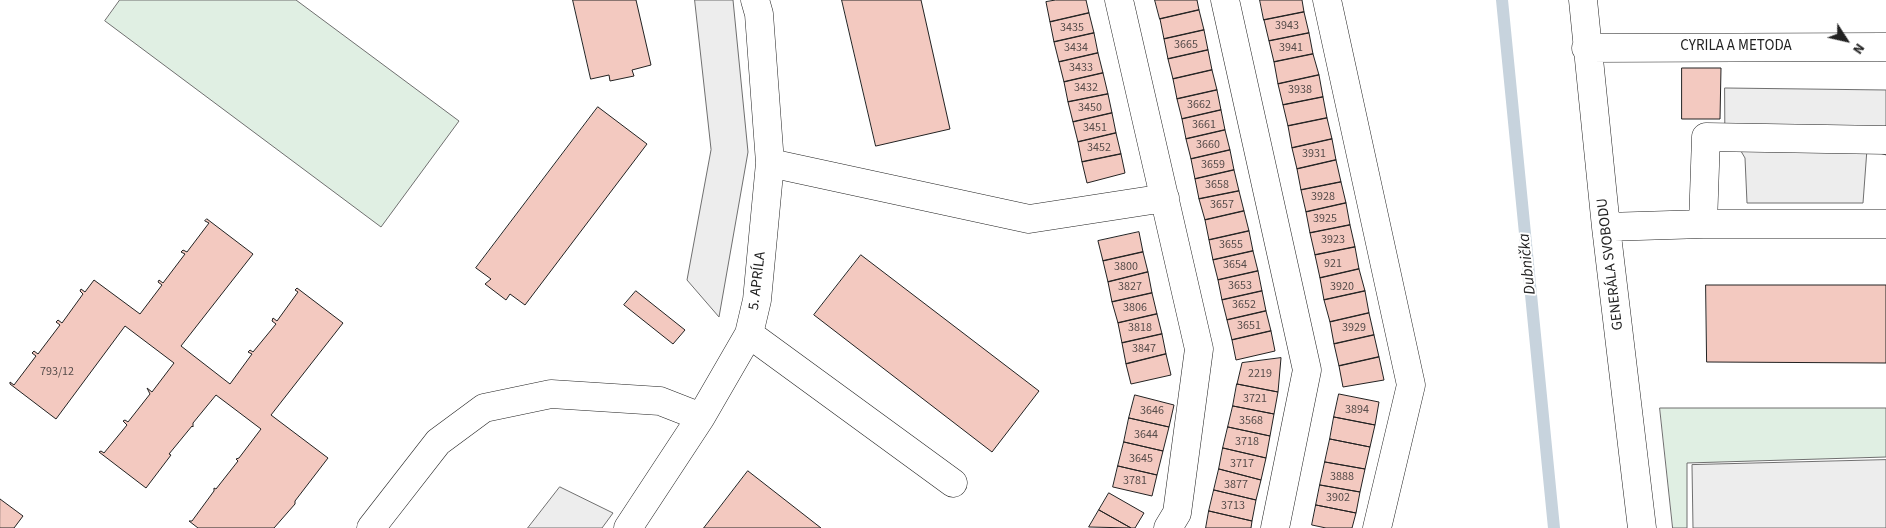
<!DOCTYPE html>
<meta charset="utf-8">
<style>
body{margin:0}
#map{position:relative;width:1886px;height:528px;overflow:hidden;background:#fff;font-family:"Source Sans 3",sans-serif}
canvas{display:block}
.north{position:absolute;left:1821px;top:15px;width:50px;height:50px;-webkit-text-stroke:4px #fff;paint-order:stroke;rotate:125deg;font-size:14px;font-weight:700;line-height:20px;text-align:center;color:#222}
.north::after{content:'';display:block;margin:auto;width:18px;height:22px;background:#222;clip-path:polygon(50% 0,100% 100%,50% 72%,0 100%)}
</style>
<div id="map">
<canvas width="1886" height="528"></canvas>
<div class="north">N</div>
</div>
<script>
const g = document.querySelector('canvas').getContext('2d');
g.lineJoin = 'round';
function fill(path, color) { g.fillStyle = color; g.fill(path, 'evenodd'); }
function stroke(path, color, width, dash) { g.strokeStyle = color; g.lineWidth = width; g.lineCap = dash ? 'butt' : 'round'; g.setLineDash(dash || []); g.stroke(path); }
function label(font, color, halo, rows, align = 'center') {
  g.font = font + ' "Source Sans 3",sans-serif'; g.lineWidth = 4; g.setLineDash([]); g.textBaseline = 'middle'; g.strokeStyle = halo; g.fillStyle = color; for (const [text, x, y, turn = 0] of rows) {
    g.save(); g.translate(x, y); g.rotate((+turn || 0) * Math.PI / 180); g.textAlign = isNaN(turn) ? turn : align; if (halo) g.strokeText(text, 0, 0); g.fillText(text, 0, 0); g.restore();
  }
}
const green = new Path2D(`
 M120 0H296L459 121 381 227 105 21Z
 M1660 408H1886V457L1687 463V528H1673Z`);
const parking = new Path2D(`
 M695 0H733L748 152 719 317 687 280 711 150Z
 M1725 88 1886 90V155L1867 149 1863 203H1747L1745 158 1725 124Z
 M1886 460V528H1693L1692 465Z
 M560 487 613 513 602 528H528Z`);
const stream = new Path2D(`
 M1502 0 1554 528`);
const building = new Path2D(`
 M573 0H636L651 65 632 70 634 76 610 81 609 75 591 79Z
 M842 0H921L950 129 876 146Z
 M1056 0H1086L1089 13 1050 22 1046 2Z
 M1155 0H1197L1199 10 1160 19Z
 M1260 0H1302L1304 12 1264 20Z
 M1199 10 1204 30 1164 39 1160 19Z
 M1304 12 1309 33 1269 41 1264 20Z
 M1089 13 1094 33 1054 42 1050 22Z
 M1204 30 1208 50 1168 59 1164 39Z
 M1094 33 1098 53 1059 62 1054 42Z
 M1309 33 1313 54 1274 62 1269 41Z
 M1208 50 1212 70 1173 79 1168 59Z
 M1098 53 1103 73 1064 82 1059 62Z
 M1313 54 1319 75 1278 84 1274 62Z
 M1682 68H1721L1720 119H1682Z
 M1212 70 1217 90 1177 99 1173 79Z
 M1103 73 1108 94 1068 102 1064 82Z
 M1319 75 1323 97 1283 105 1278 84Z
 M1217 90 1221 110 1182 119 1177 99Z
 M1108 94 1112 113 1073 122 1068 102Z
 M1323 97 1327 118 1288 126 1283 105Z
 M598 107 647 144 525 305 510 294 506 300 485 284 491 279 476 268Z
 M1221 110 1225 130 1186 139 1182 119Z
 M1112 113 1116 133 1078 142 1073 122Z
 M1327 118 1332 139 1292 148 1288 126Z
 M1225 130 1230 150 1191 159 1186 139Z
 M1116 133 1121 154 1082 162 1078 142Z
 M1332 139 1336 160 1297 169 1292 148Z
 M1230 150 1234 170 1195 179 1191 159Z
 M1121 154 1125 173 1087 183 1082 162Z
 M1336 160 1341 182 1301 190 1297 169Z
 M1234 170 1239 191 1199 199 1195 179Z
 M1341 182 1346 203 1306 212 1301 190Z
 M1239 191 1244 211 1205 220 1199 199Z
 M1346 203 1350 225 1310 233 1306 212Z
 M1244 211 1249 231 1209 240 1205 220Z
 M207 219 253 254 181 346 230 384 252 354 248 352 250 350 253 352 276 324 272 321 273 318 277 321 298 292 295 290 297 288 343 323 271 415 328 458 295 501V504L274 528H198L189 521H192L214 491V488L216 489 238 461 236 459 239 458 261 429 216 395 193 423V427L192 426 169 454 171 455 146 488 99 452 101 451 104 453 127 425 123 421 125 420 128 422 150 394 147 388 152 392 174 363 125 326 56 419 10 384V382L14 385 36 356 32 353 34 351 38 354 60 325 56 322 58 320 62 323 83 294 80 291 81 289 85 292 94 280 140 314 162 285 158 282 159 280 163 283 185 254 181 252 183 250 187 252 209 223 205 221Z
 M1350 225 1355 247 1315 255 1310 233Z
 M1249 231 1253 251 1213 260 1209 240Z
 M1139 232 1143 252 1103 261 1098 241Z
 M1355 247 1359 269 1320 278 1315 255Z
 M1253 251 1258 271 1218 280 1213 260Z
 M1143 252 1148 272 1108 282 1103 261Z
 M861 255 1039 391 992 452 814 315Z
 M1359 269 1365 291 1324 300 1320 278Z
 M1258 271 1262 291 1222 300 1218 280Z
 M1148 272 1152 293 1112 302 1108 282Z
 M1706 285H1886V363L1707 362Z
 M636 291 685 330 673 344 624 305Z
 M1262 291 1266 311 1227 320 1222 300Z
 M1365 291 1369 313 1330 322 1324 300Z
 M1152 293 1157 314 1118 323 1112 302Z
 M1266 311 1271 331 1232 340 1227 320Z
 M1369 313 1374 335 1334 344 1330 322Z
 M1157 314 1162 334 1122 343 1118 323Z
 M1271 331 1275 351 1236 360 1232 340Z
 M1162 334 1166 354 1126 364 1122 343Z
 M1374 335 1379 357 1339 366 1334 344Z
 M1166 354 1171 375 1131 384 1126 364Z
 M1379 357 1384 380 1343 387 1339 366Z
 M1281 358 1278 392 1237 384 1242 363Z
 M1237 384 1278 392 1274 414 1233 406Z
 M1339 394 1379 402 1375 425 1334 417Z
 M1135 395 1174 405 1169 427 1129 418Z
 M1233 406 1274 414 1270 436 1228 427Z
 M1334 417 1375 425 1370 447 1330 439Z
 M1129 418 1169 427 1163 451 1124 442Z
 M1228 427 1270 436 1266 458 1223 448Z
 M1330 439 1370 447 1365 469 1325 462Z
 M1124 442 1163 451 1157 475 1118 466Z
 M1223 448 1266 458 1261 480 1219 469Z
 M1325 462 1365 469 1360 492 1320 485Z
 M1118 466 1157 475 1152 496 1113 487Z
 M1219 469 1261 480 1256 500 1214 490Z
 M748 471 821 528H704Z
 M1320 485 1360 492 1356 513 1316 505Z
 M1214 490 1256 500 1252 521 1209 511Z
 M1109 493 1144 513 1135 528H1131L1099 510Z
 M0 499 23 516 14 528H0Z
 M1316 505 1356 513 1352 528H1326L1312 525Z
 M1099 510 1131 528 1089 527Z
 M1209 511 1252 521 1251 528H1206Z`);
const minor = new Path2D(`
 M1119 0 1199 349 1177 513 1168 528
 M1225 0 1307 370 1275 528
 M1327 0 1411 385 1377 528
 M1583 0 1606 227 1642 528
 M1586 48 1886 47
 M770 163 1029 219 1165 198
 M1703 224 1706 137 1886 140
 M1606 227 1703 224H1886
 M749 334 953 483
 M371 528 438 442 484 408 551 394 660 401 701 417
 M628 528 701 417 749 334 757 300 770 163 759 14 755 0`);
const numberNames = [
 ["3943",1287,26],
 ["3435",1072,28],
 ["3665",1186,45],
 ["3434",1076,48],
 ["3941",1291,48],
 ["3433",1081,68],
 ["3432",1086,88],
 ["3938",1300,90],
 ["3662",1199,105],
 ["3450",1090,108],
 ["3661",1204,125],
 ["3451",1095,128],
 ["3660",1208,145],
 ["3452",1099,148],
 ["3931",1314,154],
 ["3659",1213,165],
 ["3658",1217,185],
 ["3928",1323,197],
 ["3657",1222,205],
 ["3925",1325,219],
 ["3923",1333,240],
 ["3655",1231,245],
 ["921",1333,264],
 ["3654",1235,265],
 ["3800",1126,267],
 ["3653",1240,286],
 ["3827",1130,287],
 ["3920",1342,287],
 ["3652",1244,305],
 ["3806",1135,308],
 ["3651",1249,326],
 ["3818",1140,328],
 ["3929",1354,328],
 ["3847",1144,349],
 ["793/12",57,372],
 ["2219",1260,374],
 ["3721",1255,399],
 ["3894",1357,410],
 ["3646",1152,411],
 ["3568",1251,421],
 ["3644",1146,435],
 ["3718",1247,442],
 ["3645",1141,459],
 ["3717",1242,464],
 ["3888",1342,477],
 ["3781",1135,481],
 ["3877",1236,485],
 ["3902",1338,498],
 ["3713",1233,506]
];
const streetNames = [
 ["CYRILA A METODA",1736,47],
 ["GENERÁLA SVOBODU",1611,264,-97],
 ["5. APRÍLA",758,281,-83]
];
const waterNames = [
 ["Dubnička",1528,264,-96]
];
fill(green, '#e0efe3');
stroke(green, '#6f6f6f', 1);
fill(parking, '#ededed');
stroke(parking, '#6f6f6f', 1);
stroke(stream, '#c7d3dd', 12);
fill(building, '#f3c9c0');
stroke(building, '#222', 1);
stroke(minor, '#222', 29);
stroke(minor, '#fff', 28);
label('12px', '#564c4a', null, numberNames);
label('15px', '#222', '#fff', streetNames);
label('italic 16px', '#222', '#fff', waterNames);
</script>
